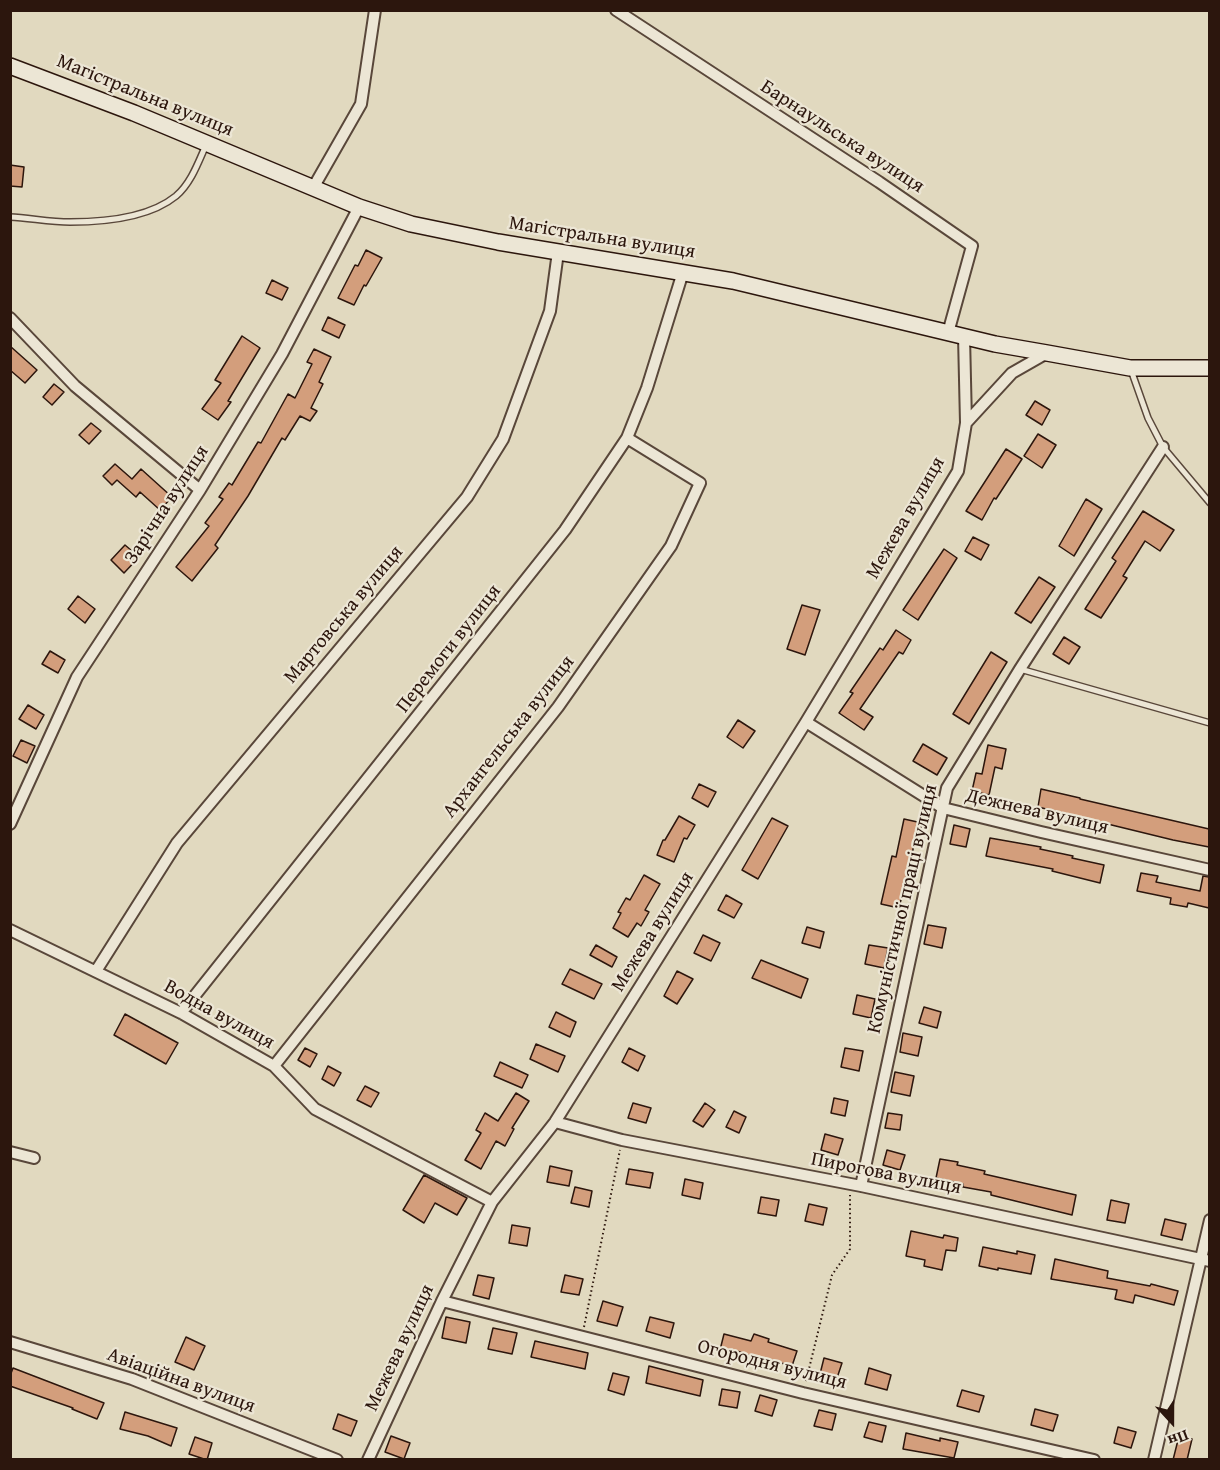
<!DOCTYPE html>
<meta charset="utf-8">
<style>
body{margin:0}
#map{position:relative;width:1220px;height:1470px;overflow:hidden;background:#e1d9bf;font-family:"Gentium Book Plus",serif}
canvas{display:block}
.frame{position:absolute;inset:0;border:12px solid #2c160d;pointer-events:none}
.north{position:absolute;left:1142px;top:1392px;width:60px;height:60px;-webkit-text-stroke:4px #ece6d5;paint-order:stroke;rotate:159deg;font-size:16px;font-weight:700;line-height:24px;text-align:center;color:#2c160d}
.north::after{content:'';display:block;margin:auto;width:21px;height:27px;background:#2c160d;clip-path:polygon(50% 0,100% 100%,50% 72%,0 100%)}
</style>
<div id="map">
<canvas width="1220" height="1470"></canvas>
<div class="frame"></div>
<div class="north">Пн</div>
</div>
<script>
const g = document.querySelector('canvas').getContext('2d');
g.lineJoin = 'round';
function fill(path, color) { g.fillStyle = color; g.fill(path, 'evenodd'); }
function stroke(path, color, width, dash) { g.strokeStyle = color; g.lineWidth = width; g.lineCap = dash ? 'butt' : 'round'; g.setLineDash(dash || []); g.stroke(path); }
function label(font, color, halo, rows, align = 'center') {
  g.font = font + ' "Gentium Book Plus",serif'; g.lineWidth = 4.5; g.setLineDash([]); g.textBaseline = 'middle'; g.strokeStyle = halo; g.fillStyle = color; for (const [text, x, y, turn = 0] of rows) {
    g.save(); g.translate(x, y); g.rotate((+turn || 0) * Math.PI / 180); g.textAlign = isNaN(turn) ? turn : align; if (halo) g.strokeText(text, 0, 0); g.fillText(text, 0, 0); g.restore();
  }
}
const building = new Path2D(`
 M10 165 24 167 22 187 10 186Z
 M366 250 382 258 366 286 364 285 354 305 338 298 355 265 358 266Z
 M272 280 288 288 282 300 266 293Z
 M328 317 345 325 339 338 322 330Z
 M242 336 260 348 228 401 231 402 218 420 202 409 221 383 215 380Z
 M10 346 37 370 25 383 10 370Z
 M314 349 331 357 319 382 323 384 311 408 317 411 310 421 300 416 285 440 282 438 248 496 215 545 218 548 192 581 176 567 209 526 205 523 223 499 219 497 229 483 232 485 258 442 261 443 288 394 295 398 312 364 307 362Z
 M54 384 64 392 52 405 43 397Z
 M1035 401 1050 410 1042 425 1026 415Z
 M91 423 101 431 89 444 79 435Z
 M1038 434 1056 445 1042 468 1024 456Z
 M1006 449 1022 459 996 499 994 498 982 520 966 511Z
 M115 464 132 479 141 469 172 497 160 510 140 492 136 497 117 480 112 485 103 476Z
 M1086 499 1102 509 1074 556 1059 546Z
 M1143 511 1174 530 1160 551 1145 541 1123 576 1127 578 1101 618 1085 609 1116 561 1112 558Z
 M973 537 989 545 981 560 965 551Z
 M125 545 139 557 124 573 111 560Z
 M944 549 957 558 918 620 903 610Z
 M1039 577 1055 587 1031 623 1015 613Z
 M78 596 95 609 85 623 68 609Z
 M802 605 820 610 805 655 787 649Z
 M896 630 911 640 903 654 899 652 860 709 873 717 864 730 839 713 853 693 850 692 861 676 880 648 883 650Z
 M1064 637 1080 647 1069 664 1053 654Z
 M50 651 65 660 58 673 42 664Z
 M991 652 1007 662 969 724 953 714Z
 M28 705 44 715 36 729 19 719Z
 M738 720 755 731 743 748 727 737Z
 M21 740 35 746 27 763 13 756Z
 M923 744 947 758 937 775 913 761Z
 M988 745 1006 749 1002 769 995 767 989 795 972 791 976 773 982 774Z
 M699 784 716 792 708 807 692 798Z
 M1041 789 1080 798V799L1209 829V847L1173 840 1038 807Z
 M679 816 695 825 687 839 684 838 674 862 657 855 663 840H665Z
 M772 818 788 826 758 879 742 870Z
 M904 819 922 823 918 842 915 841 899 908 881 904 892 856 896 857Z
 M954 825 970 829 966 847 950 844Z
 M990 838 1041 847 1040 849 1073 856 1072 858 1104 865 1100 883 1052 871 1053 869 986 856Z
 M1141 873 1158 876 1156 882 1200 891 1203 876 1209 877V908L1188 903 1187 907 1170 904 1171 898 1137 891Z
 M644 875 660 884 645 910 649 912 641 926 637 923 628 937 613 928 621 913 618 912 626 898 630 900Z
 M726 895 742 904 734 918 718 910Z
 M928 925 946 928 942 948 924 944Z
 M807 927 824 932 820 948 802 943Z
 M703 935 720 943 711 961 694 953Z
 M596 945 617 957 612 967 590 955Z
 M869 945 888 948 884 968 865 964Z
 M761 960 808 979 801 998 752 978Z
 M570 969 602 984 594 999 562 984Z
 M677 971 693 979 677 1004 664 996Z
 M857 995 875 999 871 1018 853 1014Z
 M924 1007 941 1012 937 1028 919 1023Z
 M556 1012 576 1022 570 1037 549 1027Z
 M125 1014 178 1043 166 1064 114 1035Z
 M903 1033 922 1037 918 1056 900 1052Z
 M536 1044 565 1056 558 1072 530 1059Z
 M305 1048 317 1054 310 1067 298 1060Z
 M629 1048 645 1056 638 1071 622 1062Z
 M845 1048 863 1051 859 1071 841 1067Z
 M500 1062 528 1075 522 1088 494 1076Z
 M328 1066 341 1073 334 1086 322 1079Z
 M895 1072 914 1076 910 1096 891 1092Z
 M365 1086 379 1093 371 1107 357 1100Z
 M516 1093 529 1101 512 1128 514 1129 505 1146 496 1141 481 1169 465 1160 481 1133 476 1130 485 1113 498 1121Z
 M834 1098 848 1101 845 1116 831 1113Z
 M633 1103 651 1108 646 1123 628 1118Z
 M705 1103 715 1110 703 1127 693 1121Z
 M734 1111 746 1117 739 1133 726 1127Z
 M888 1113 902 1115 900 1130 885 1128Z
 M825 1134 843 1139 838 1155 821 1150Z
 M887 1150 905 1155 900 1170 883 1165Z
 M940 1159 958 1162 957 1165 985 1171 984 1174 1076 1195 1072 1215 991 1195V1192L963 1187V1184L936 1178Z
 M550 1166 572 1171 569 1186 547 1182Z
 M629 1169 653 1173 650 1188 626 1184Z
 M424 1175 467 1198 457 1215 435 1203 424 1223 403 1210Z
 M685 1179 703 1183 700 1199 682 1195Z
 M575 1187 592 1191 589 1207 571 1203Z
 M761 1197 779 1200 776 1216 758 1213Z
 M1111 1200 1129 1204 1125 1223 1107 1220Z
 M809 1204 827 1208 823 1225 805 1221Z
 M1165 1219 1186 1224 1182 1240 1161 1235Z
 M512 1225 530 1228 527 1246 509 1243Z
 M911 1231 943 1238 944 1235 958 1238 956 1251 946 1250 942 1270 924 1266 925 1260 906 1256Z
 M983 1247 1017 1254V1251L1035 1255 1031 1274 998 1268V1270L979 1266Z
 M1055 1259 1108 1271 1107 1278 1150 1286 1151 1284 1178 1291 1174 1305 1135 1295 1133 1303 1115 1299 1117 1290 1051 1279Z
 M478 1275 494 1278 489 1299 473 1295Z
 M565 1275 583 1279 579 1295 561 1292Z
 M603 1301 623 1307 617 1326 597 1321Z
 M446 1317 470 1322 466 1343 442 1338Z
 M650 1317 674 1323 670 1338 646 1331Z
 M493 1328 517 1333 512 1354 488 1349Z
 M724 1334 751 1341 754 1334 769 1339 768 1342 797 1351 792 1366 763 1358 762 1360 737 1351 736 1354 720 1350Z
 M186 1337 205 1346 194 1370 175 1362Z
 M535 1341 588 1353 585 1369 531 1357Z
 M824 1358 842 1363 837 1378 820 1374Z
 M649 1366 703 1380 700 1396 646 1383Z
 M13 1368 104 1403 97 1419 72 1409 73 1408 10 1386V1376Z
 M869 1368 891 1375 887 1390 865 1384Z
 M613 1373 629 1377 624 1395 608 1390Z
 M722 1389 740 1392 737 1408 719 1405Z
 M962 1390 984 1396 979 1412 957 1406Z
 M760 1395 777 1400 772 1416 755 1411Z
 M1035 1409 1058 1415 1053 1431 1031 1425Z
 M819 1410 836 1414 832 1430 814 1426Z
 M125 1412 177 1428 171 1446 148 1436 120 1429Z
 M338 1414 357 1421 351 1436 333 1429Z
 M869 1422 886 1426 882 1442 864 1437Z
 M1118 1427 1136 1432 1131 1448 1114 1443Z
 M906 1433 940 1441V1438L958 1442 954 1458 903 1449Z
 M391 1436 410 1443 404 1459 385 1452Z
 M1179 1436 1192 1439 1187 1460H1173Z
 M195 1437 212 1443 207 1460 189 1454Z`);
const path = new Path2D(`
 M584 1327 620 1150
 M806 1381 832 1275 850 1249V1195`);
const service = new Path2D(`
 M10 217C30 218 50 222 70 222 104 222 149 218 176 196 191 183 198 163 206 145
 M1131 370 1148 418 1163 447 1210 503
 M1020 669 1210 723`);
const minor = new Path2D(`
 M616 10 879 182 972 246 948 333
 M313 188 361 104 375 10
 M10 318 75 386 200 490
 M966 423 1012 373 1047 353
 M806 722 943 808 1041 832 1210 870
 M10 824 77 677 200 490 282 354 359 207
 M10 930 181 1013 274 1066 315 1109 492 1202
 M96 971 177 843 467 497 503 439 550 311 558 252
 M181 1013 565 530 627 438 647 388 683 272
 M274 1066 558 707 671 546 700 483 627 438
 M555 1122 622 1140 861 1186 1210 1261
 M10 1152 34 1158
 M861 1186 947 788 1020 669 1163 447
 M442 1301 803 1393 1094 1460
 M10 1342 132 1379 337 1460
 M368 1460 442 1301 492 1202 555 1122 806 722 958 471 966 423 964 336
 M1154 1460 1210 1220`);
const secondary = new Path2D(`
 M10 66 134 113 359 207 411 224 498 242 733 281 995 344 1047 353 1130 368H1210`);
const streetNames = [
 ["Магістральна вулиця",145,96,22],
 ["Барнаульська вулиця",842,137,33],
 ["Магістральна вулиця",602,238,9],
 ["Зарічна вулиця",167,505,-57],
 ["Межева вулиця",906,518,-60],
 ["Мартовська вулиця",344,615,-50],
 ["Перемоги вулиця",449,649,-52],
 ["Архангельська вулиця",509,737,-52],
 ["Дежнева вулиця",1037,812,13],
 ["Комуністичної праці вулиця",903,909,-77],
 ["Межева вулиця",653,932,-58],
 ["Водна вулиця",219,1015,29],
 ["Пирогова вулиця",886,1174,11],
 ["Межева вулиця",400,1348,-65],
 ["Огородня вулиця",772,1365,14],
 ["Авіаційна вулиця",181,1381,20]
];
fill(building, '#d39e7c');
stroke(building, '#2c160d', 1.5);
stroke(service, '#59473a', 8);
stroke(minor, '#59473a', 14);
stroke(secondary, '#2c160d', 18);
stroke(path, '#2c160d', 2, [1.5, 3]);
stroke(service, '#ece6d5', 5);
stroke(minor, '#ece6d5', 10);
stroke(secondary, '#ece6d5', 15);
label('20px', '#2c160d', '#ece6d5', streetNames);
</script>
